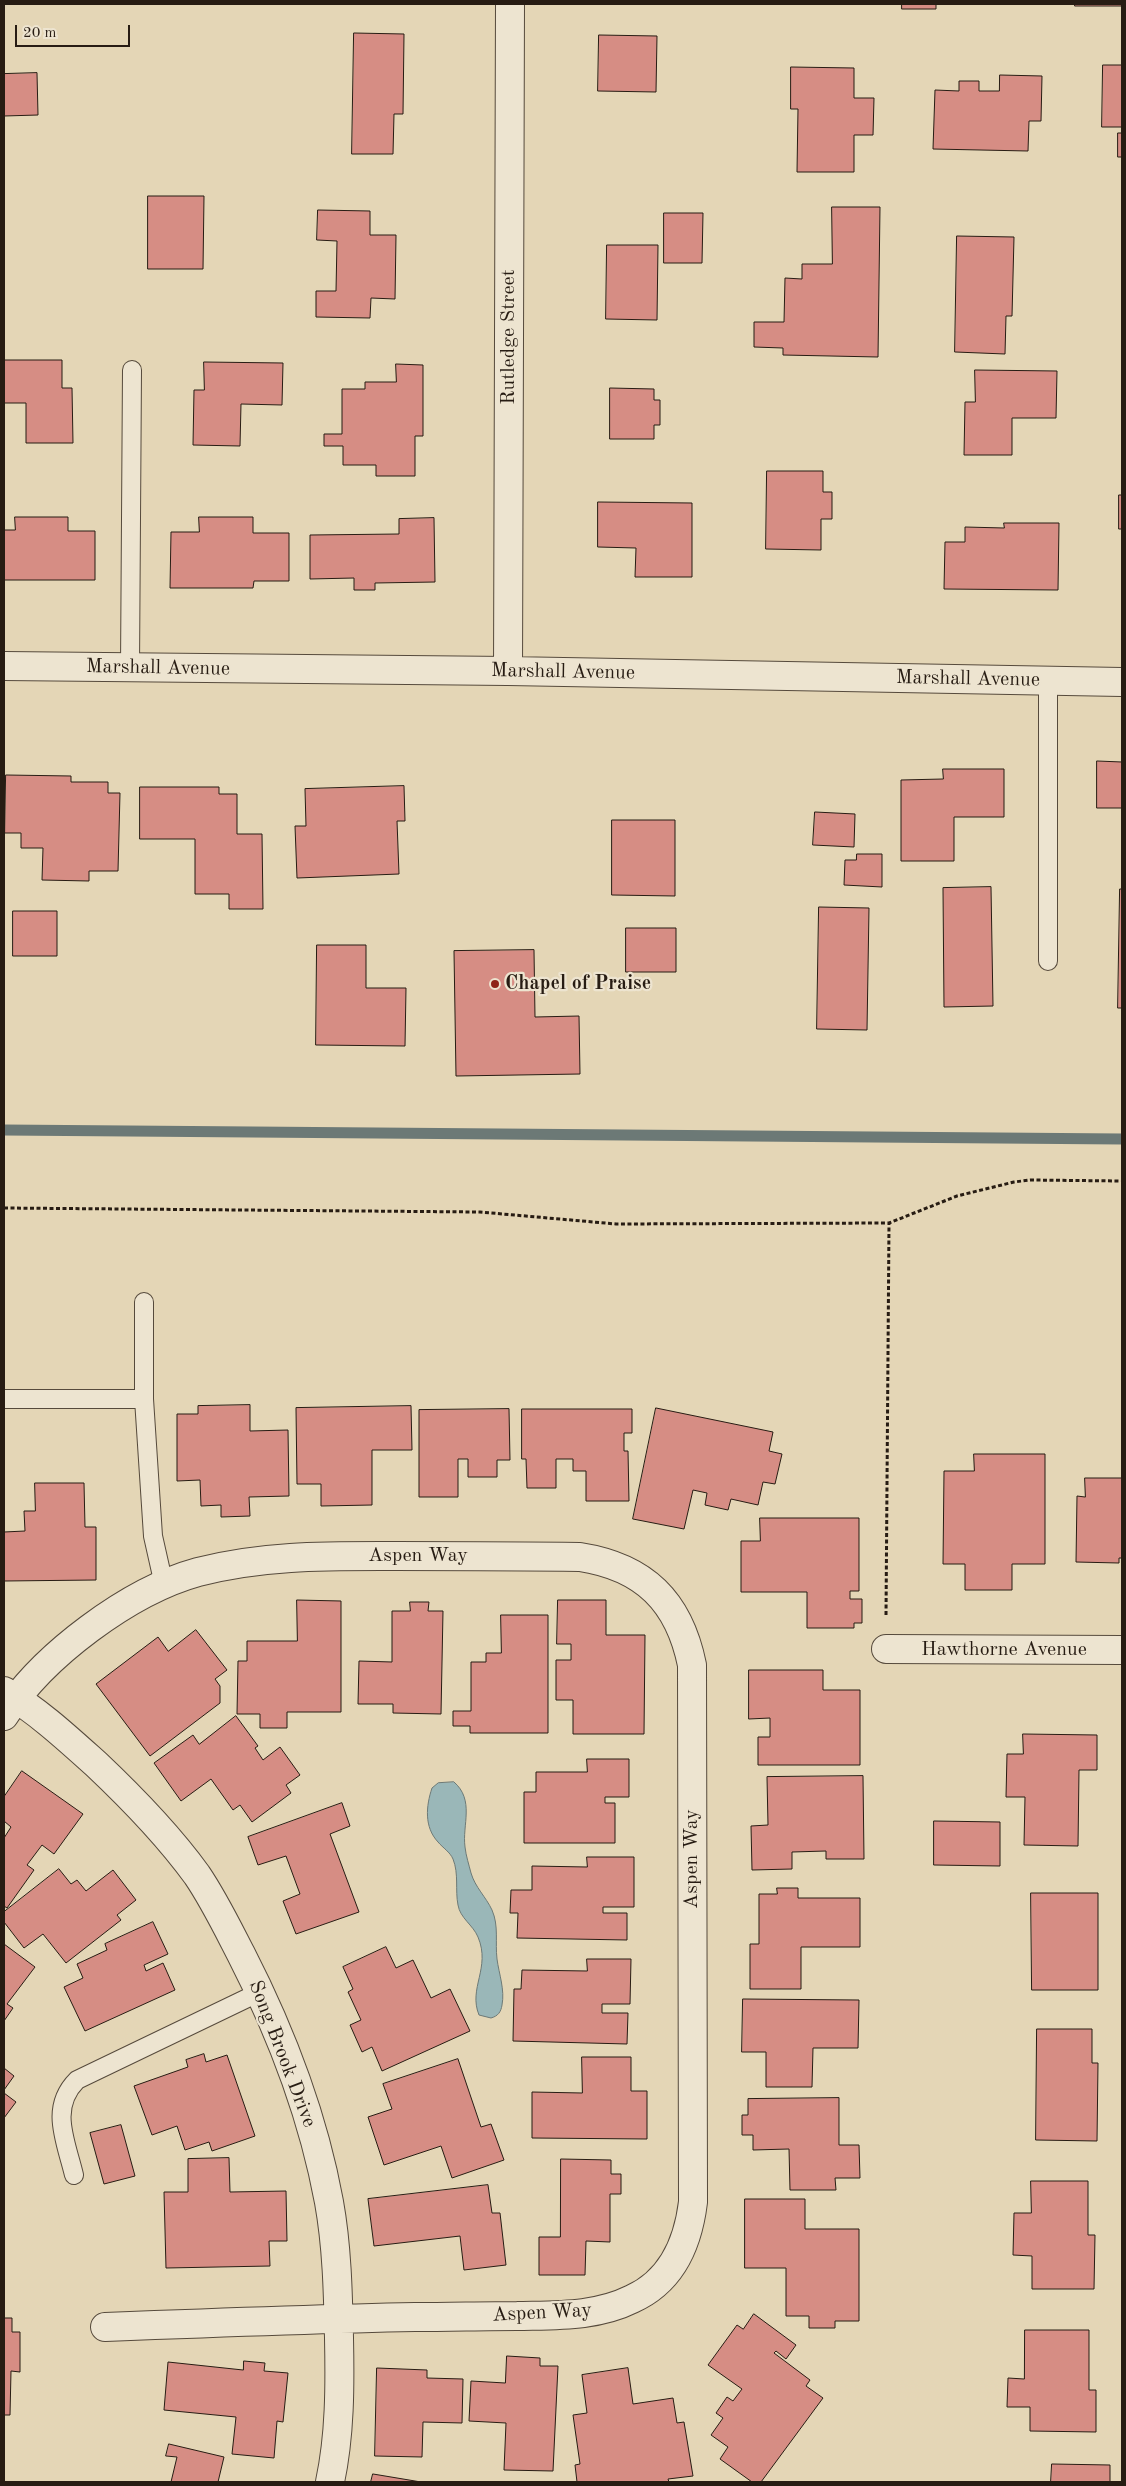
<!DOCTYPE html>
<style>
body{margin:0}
#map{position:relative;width:1126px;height:2486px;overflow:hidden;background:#e4d6b6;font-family:"Old Standard TT",serif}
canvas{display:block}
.frame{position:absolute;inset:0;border:5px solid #271c13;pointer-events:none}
.scale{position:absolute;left:15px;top:25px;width:115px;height:22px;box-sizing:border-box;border:2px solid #271c13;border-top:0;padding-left:6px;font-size:15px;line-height:18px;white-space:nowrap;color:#271c13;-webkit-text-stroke:4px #ede4d0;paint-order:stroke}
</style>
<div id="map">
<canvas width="1126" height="2486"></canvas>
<div class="frame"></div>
<div class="scale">20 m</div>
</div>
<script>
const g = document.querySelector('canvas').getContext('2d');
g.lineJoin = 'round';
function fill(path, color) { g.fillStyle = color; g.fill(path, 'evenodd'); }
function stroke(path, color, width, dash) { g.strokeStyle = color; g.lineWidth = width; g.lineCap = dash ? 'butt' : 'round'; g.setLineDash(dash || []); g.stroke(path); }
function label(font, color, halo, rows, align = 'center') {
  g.font = font + ' "Old Standard TT",serif'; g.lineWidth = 4.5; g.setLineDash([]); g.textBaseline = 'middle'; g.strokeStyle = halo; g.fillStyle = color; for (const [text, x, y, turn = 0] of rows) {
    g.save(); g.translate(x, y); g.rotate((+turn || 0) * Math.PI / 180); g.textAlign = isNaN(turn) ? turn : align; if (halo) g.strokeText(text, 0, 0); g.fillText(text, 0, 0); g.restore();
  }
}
const water = new Path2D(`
 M454 1782C475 1800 462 1825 465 1847 466 1856 469 1865 471 1873 475 1887 486 1897 492 1910 499 1926 495 1942 497 1959 499 1974 505 1990 502 2005 501 2012 498 2016 491 2018L479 2015C468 1988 491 1968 478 1937 473 1925 460 1918 458 1905 455 1890 459 1874 453 1859 450 1852 443 1848 438 1842 424 1827 426 1806 432 1788L438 1783Z`);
const stream = new Path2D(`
 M4 1130 1122 1139`);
const building = new Path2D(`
 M902 4H936V9H902Z
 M1075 4H1122V6H1075Z
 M354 33 404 34 403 114H394L393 154H352Z
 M599 35 657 36 656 92 598 91Z
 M1103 65H1122V127H1102Z
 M791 67 854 68V98H874L873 135H854V172H797L798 109H791Z
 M37 73 38 115 4 116V74Z
 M1000 75 1042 76 1041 121H1029L1028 151 933 149 935 90 959 91V81H979V91H999Z
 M1118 133H1122V157H1118Z
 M148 196H204L203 269H148Z
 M832 207H880L878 357 783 355V348L754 347V322H784L785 278 802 279V264H832Z
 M318 210 370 211V235H396L395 299 371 298 370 318 316 317V291H336L337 241 317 240Z
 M664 213H703L702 263H664Z
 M957 236 1014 237 1012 316H1006L1005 354 955 352Z
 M607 245H658L657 320 606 319Z
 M4 360H62V388H72L73 443H26V403H4Z
 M204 362 283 363 282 405 241 404 240 446 193 445 194 390H204Z
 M396 364 423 365V436H415V476H376V465H343V446H324V434H342V389H365V382H396Z
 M975 370 1057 371 1056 418H1012V455H964L965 402H975Z
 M610 388 654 389V400H660V425H654V439H610Z
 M767 471H823V492H832V519H821V550L766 549Z
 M1119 495H1122V529H1119Z
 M598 502 692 503V577H635L636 548 598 547Z
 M15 517H68V531H95V580H4V530H15Z
 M199 517H253V533H289V581H254L253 588H170L171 532H199Z
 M434 518 435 582 375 583V590H354V578L310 579V535L399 534V519Z
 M1004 523H1059L1058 590 944 589 945 542H965V527L1004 528Z
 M1097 761 1122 762V808H1097Z
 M943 769H1004V817H954V861H901V780L943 779Z
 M6 775 71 776V782H108V793H120L118 871H89V881L42 880 43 848H21V833H5Z
 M404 786 405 821H397L399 874 297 878 295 826H306L305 789Z
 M140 787H219V794H237V834H262L263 909H229V894H195V839H140Z
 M815 812 855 814 854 847 813 845Z
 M612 820H675V896L612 895Z
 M857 854H882V887L844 885 845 860H856Z
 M991 887 993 1006 944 1007 943 888Z
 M1120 889H1122V1008H1118Z
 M819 907 869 908 867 1030 817 1029Z
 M13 911H57V956H13Z
 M626 928H676V972H626Z
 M317 945H366V988H406L405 1046 316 1045Z
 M534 950 535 1017 579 1016 580 1074 456 1076 454 951Z
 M250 1405V1431L288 1430 289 1496 249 1497 250 1516 221 1517V1505L201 1506 200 1480 177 1481V1414H198V1406Z
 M411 1406 412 1450H372V1505L321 1506V1484H297L296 1408Z
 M656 1408 773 1432 769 1451 782 1454 775 1484 763 1482 758 1505 731 1499 728 1510 705 1505 707 1493 693 1490 684 1529 633 1519Z
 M509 1409 510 1460H497V1477H468V1459H458V1497H419V1410Z
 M522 1409H632V1433H624V1451H628L629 1501H586V1471H573V1459H556V1488H527L526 1459H522Z
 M974 1454H1045V1564H1012V1590H965V1564H943L944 1471H974Z
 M1085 1478H1122V1558H1119V1563L1076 1562 1077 1496 1085 1497Z
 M35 1483H84L85 1527H96V1580L4 1581V1532L25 1531 24 1511H35Z
 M760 1518H859V1591H850V1599H862V1623H854V1628H807V1592H741V1541H760Z
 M297 1600 341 1601V1712H287V1728H260V1714H237L238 1661H247V1641H297Z
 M558 1600H606V1635H645L644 1734H573V1700H556V1660H571V1644H557Z
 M410 1602H429L428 1611H443L441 1714 393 1713V1704H358L359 1661 392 1662V1611H410Z
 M501 1615H548V1733H470V1726H453V1711H471V1662H486V1653H501Z
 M196 1630 227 1670 215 1679 220 1686V1703L150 1756 96 1684 158 1637 168 1651Z
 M749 1670H823V1690H860V1765H758V1737H770V1718L749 1719Z
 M236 1716 258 1746 255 1748 263 1760 280 1747 300 1775 286 1785 291 1793 252 1822 240 1805 233 1810 211 1779 181 1801 154 1763 193 1735 199 1744Z
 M1023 1734 1097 1735V1770H1079L1078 1846 1024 1845 1025 1797H1006L1007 1754H1023Z
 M587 1759H629V1797H605V1803H615V1843H524V1792H536V1772H587Z
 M22 1771 83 1814 54 1854 42 1845 27 1865 34 1870 7 1908 4 1906V1838L11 1827 4 1821V1797Z
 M863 1776 864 1859H826V1851L792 1852V1869L752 1870 751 1826 768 1825 767 1777Z
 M342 1803 350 1826 330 1834 359 1912 296 1934 283 1901 300 1894 286 1856 258 1865 248 1837Z
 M934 1821 1000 1822V1866L934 1865Z
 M587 1857H634V1907H603V1913H627V1940L517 1938 518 1913H510L511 1890H532V1866L587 1867Z
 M59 1869 71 1884 77 1880 86 1891 113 1870 136 1900 117 1915 121 1920 66 1963 43 1934 24 1948 4 1922V1912Z
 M777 1888H798V1898H860V1947H801V1989H750V1944H759V1894H777Z
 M1031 1893H1098V1990H1032Z
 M153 1922 168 1954 144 1965 146 1971 163 1963 175 1990 85 2031 64 1987 83 1978 77 1964 107 1950 105 1944Z
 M4 1944 35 1967 7 2004 13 2008 4 2021Z
 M386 1947 396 1968 413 1960 431 1998 450 1989 470 2031 382 2071 372 2047 362 2052 350 2025 361 2020 348 1992 353 1989 343 1967Z
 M587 1959H631L630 2004H602V2013H628L627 2044 513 2041 514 1989H521L522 1970 587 1971Z
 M743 1999 859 2000 858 2048H813L812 2087H766V2052H742Z
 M1037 2029H1092V2063H1098L1097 2141 1036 2140Z
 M204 2054 206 2062 227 2055 255 2136 212 2151 209 2142 185 2150 177 2126 152 2135 134 2086 188 2067 186 2060Z
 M582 2057H631V2091H647V2139L532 2138V2092L582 2093Z
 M458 2059 481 2127 491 2124 504 2160 452 2178 441 2146 384 2165 368 2117 392 2109 383 2084Z
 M4 2068 14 2076 4 2090Z
 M4 2093 16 2102 4 2118Z
 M839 2098V2145H859L860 2178H835L836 2190H790L789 2149 753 2150V2135H742V2115H748V2099Z
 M121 2125 135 2176 104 2184 90 2133Z
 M229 2158 230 2192 286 2191 287 2241H269L270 2266 166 2268 164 2192H188V2159Z
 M561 2159 611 2160V2174H621V2194H610V2242L586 2241 585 2275H539V2237H560Z
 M1031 2181H1088V2235H1095L1094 2289H1032V2256L1013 2255 1014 2213H1031Z
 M488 2185 492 2213H500L506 2265 464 2270 460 2236 374 2246 368 2199Z
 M745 2199H805V2229H859V2321H835V2328H809V2316H786V2268H745Z
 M754 2314 796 2345 786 2359 776 2351 774 2353 810 2380 806 2386 823 2398 761 2482H752L720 2459 728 2447 711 2435 723 2418 716 2413 727 2397 733 2401 742 2389 708 2365 737 2325 743 2329Z
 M4 2318H12V2332H20V2372L11 2371 10 2415H4Z
 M1025 2330H1089V2390H1096V2432L1030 2431V2407H1007L1008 2378 1024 2379Z
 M507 2356 540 2358V2366H558L553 2471 504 2470 506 2423 469 2421 471 2381 505 2383Z
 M244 2361 265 2363 264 2371 288 2373 283 2422 277 2421 274 2458 232 2454 236 2417 164 2410 168 2362 243 2370Z
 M377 2368 427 2370V2378L463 2379 462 2423 423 2422 422 2457 375 2456Z
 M628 2368 633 2404 673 2398 677 2423 684 2422 693 2476 668 2479 669 2482H577L575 2465 580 2464 573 2415 587 2413 582 2375Z
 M169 2444 224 2457 218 2482H171L177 2457 166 2456Z
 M1052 2464 1110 2465V2482H1051Z
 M373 2474 421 2482H371Z`);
const path = new Path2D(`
 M4 1208 480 1212 616 1224 889 1223 957 1196 1014 1182 1030 1180 1122 1181
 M886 1615 889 1223`);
const lane = new Path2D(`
 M130 667 132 370
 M1048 681V961
 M144 1302V1399
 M4 1399H144L153 1536 164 1585
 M74 2175C66 2141 49 2108 77 2080L260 1992`);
const street = new Path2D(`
 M4 666 508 671 1122 682
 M508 671 510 4
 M886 1649 1122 1650
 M4 1691C38 1711 67 1738 96 1764 132 1798 168 1835 197 1875 214 1900 227 1927 241 1954 281 2032 313 2115 329 2202 337 2246 338 2293 339 2338 340 2386 340 2435 330 2482
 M4 1716C42 1656 129 1591 198 1572 263 1555 328 1556 394 1556 456 1556 518 1556 580 1557 644 1567 679 1601 692 1665L693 2202C688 2243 672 2281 632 2299 596 2317 556 2315 517 2316 483 2316 449 2317 415 2317 312 2319 208 2323 105 2327`);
const markers = [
 [495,984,5,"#8f2418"]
];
const streetNames = [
 ["Rutledge Street",509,337,-90],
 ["Marshall Avenue",158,668,1],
 ["Marshall Avenue",563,672,1],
 ["Marshall Avenue",968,679,1],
 ["Aspen Way",418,1556],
 ["Hawthorne Avenue",1004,1650],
 ["Aspen Way",692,1859,-90],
 ["Song Brook Drive",282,2054,69],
 ["Aspen Way",542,2313,-3]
];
const poiNames = [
 ["Chapel of Praise",505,984]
];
fill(water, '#9ab7b8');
stroke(water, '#6c7976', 1);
stroke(stream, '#6c7976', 11);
fill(building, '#d68d84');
stroke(building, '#271c13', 1);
stroke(lane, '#564a3c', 20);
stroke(street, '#564a3c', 30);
stroke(path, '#271c13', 3, [4, 2.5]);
stroke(lane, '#ede4d0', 18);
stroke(street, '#ede4d0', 28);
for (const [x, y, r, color] of markers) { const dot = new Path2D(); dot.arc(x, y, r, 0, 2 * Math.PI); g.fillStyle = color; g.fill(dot); stroke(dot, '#ede4d0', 2); }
label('20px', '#271c13', '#ede4d0', streetNames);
label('bold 20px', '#271c13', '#ede4d0', poiNames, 'left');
</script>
